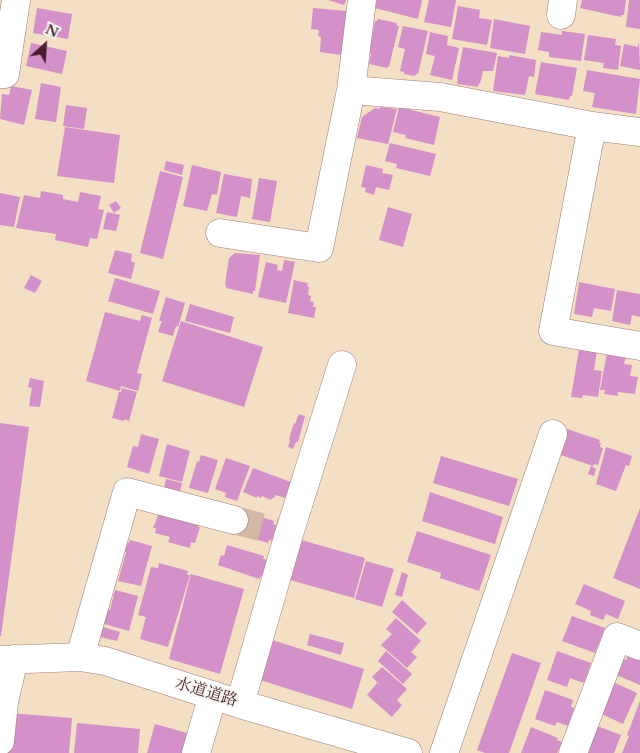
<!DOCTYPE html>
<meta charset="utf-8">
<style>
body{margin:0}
#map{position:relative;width:640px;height:753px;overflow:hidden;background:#f3dfc4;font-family:Cardo,serif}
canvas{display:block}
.north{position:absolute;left:20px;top:20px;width:50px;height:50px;-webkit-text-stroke:4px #f6f6f2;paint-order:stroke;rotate:26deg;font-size:14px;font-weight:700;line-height:20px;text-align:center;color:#4a1f2b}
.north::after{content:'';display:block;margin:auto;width:18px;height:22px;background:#4a1f2b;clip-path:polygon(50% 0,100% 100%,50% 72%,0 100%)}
</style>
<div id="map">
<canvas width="640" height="753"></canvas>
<div class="north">N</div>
</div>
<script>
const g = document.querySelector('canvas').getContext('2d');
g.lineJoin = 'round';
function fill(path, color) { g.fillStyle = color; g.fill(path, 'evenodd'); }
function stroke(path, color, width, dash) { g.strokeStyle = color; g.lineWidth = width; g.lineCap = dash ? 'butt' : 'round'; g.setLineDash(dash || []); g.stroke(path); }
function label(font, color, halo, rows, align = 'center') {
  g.font = font + ' Cardo,"Noto Serif JP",serif'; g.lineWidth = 4; g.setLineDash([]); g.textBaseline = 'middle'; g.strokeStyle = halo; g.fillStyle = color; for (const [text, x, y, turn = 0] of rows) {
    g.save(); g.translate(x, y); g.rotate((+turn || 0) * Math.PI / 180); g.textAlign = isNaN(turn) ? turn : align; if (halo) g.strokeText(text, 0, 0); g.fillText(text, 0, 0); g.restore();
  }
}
const building = new Path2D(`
 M328 0H346L344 5Z
 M377 0H422L418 19 375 8Z
 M429 0H456L451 27 424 22Z
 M582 0H626L624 15H621V17L580 8Z
 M629 0H640V29L626 27Z
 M458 6 480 10 479 18 492 20 487 45 452 39Z
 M37 8 72 14 68 39 33 33Z
 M313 8 347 11 341 55 320 52 321 37 318 36 319 30 311 29Z
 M378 19 397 23V26H399L389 66 387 68 369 64 371 54H368L375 21H377Z
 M494 19 530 26 525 54 490 48Z
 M403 26 428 31 418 74H416L415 76 404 74V72L400 71 405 49 398 47Z
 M562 31 585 34 581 61 549 57V52L538 50 541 32 562 35Z
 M430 32 448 36 447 45 459 48 452 80 430 75 435 56 426 54Z
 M588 35 616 39 615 45 621 46 618 70 603 68 604 63 584 60Z
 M639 42 640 70 620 66 624 44 638 47Z
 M31 43 67 51 62 74 26 66Z
 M463 47 497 53 493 71H483L480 84 479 83 478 87 457 84 458 80 457 79Z
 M509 55 536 60 534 77 529 76 525 95 493 91 498 56 509 58Z
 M541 62 577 68 572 96H570L569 100 535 94Z
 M587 70 640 79 636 114 592 107 595 93 583 91Z
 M41 83 61 87 56 122 35 119Z
 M11 86 32 90 24 125 0 119 2 94 9 95Z
 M66 105 87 108 84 129 63 126Z
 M380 107 397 109 388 144 357 138 362 117 375 108 380 109Z
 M399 107 440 117 434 145 405 138 406 135 393 132Z
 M65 127 120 135 114 183 57 176Z
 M390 143 436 154 430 176 396 168 397 164 385 161Z
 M166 161 184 165 182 175 164 170Z
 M192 165 221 172 217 195 212 194 207 211 183 206Z
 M366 165 383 169 382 173 393 175 389 190 376 187 374 195 365 192 366 188 361 187Z
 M160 171 183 177 163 259 140 253Z
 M224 174 252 179 250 198 241 196 237 217 216 213Z
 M259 178 277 181 270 222 252 219Z
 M41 191 63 195V199L78 202 80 192 101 196 98 209 104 210 97 239 90 238 88 247 55 240 56 234 16 228 24 195 40 198Z
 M0 193 20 197 14 227 0 225Z
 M116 201 121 208 114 213 109 205Z
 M388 207 412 214 403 247 379 240Z
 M107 212 120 215 116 231 103 229Z
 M115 250 132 254 131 261 135 263 131 279 108 273Z
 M235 253 260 255 255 291H253V294L226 288V285L225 284 229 258Z
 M284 260 295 262 286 303 258 297 266 262 278 265 277 270 282 271Z
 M31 275 42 281 35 293 24 288Z
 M115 278 160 291 153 314 108 301Z
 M294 280 308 283 307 286 309 287 308 295 311 296 310 301 314 302 313 307H316L314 318 288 313Z
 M579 282 615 289 611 311 594 308 592 317 574 314Z
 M617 290 640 294V317L632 315 630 325 612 321Z
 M166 297 185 303 178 327 176 326 173 336 158 332 162 321H159Z
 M190 304 234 317 230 333 185 321Z
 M105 312 140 321 142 315 152 318 137 373 142 374 138 391 121 386 120 391 86 381Z
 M181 321 263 347 244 407 162 381Z
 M579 349 597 350 594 370 602 371 598 397 583 395 582 398 571 397Z
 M607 353 626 357 624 364 632 365 630 376 638 377 635 394 618 392V396L604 394 605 390H600Z
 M30 378 44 381 40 407 29 406 32 388 28 387Z
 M122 388 137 392 129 421 124 419V421L112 418 119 392H121Z
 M299 414 305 416 298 442H296L293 449 288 447 290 440 289 439 294 423 295 424Z
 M0 423 29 427 1 636H0Z
 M567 429 600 440 599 443H601L600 447 603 448 598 465 594 464 593 466 558 454Z
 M141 434 159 439 149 474 127 467 133 446 138 447Z
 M167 444 190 451 182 482 159 476Z
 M606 447 632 456 629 466 626 465 616 491 596 484Z
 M201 455 218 460 208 493 189 488 197 461 199 462Z
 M441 456 518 479 509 506 433 483Z
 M226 458 250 466 237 501 225 497 226 493 215 489Z
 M591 466 596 469 594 476 588 474Z
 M253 468 291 482 285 498 276 495 274 498H272L271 500 262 496 261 498 257 496V498L243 492Z
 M166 479 182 483 179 497 163 493Z
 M430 492 503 517 495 544 422 521Z
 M238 507 250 510 249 513 274 521 273 524 278 526 273 541 269 540 268 543 234 533Z
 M640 508V589L613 578Z
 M159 513 199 524 198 527H200L195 543 191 542 190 548 168 542 170 537 155 533 156 528H153Z
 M417 531 491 555 479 591 440 578 441 573 407 562Z
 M130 540 152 546 141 586 118 581 126 552H123L126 544H128Z
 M301 540 365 558 354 598 290 580Z
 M227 545 264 556 263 559 268 560 263 576H261L259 579 218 565 221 555 224 556Z
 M366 561 394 569 382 607 355 599Z
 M159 563 188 571 187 575H190L168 647 140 639 146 617 138 615 151 567 158 568Z
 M402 572 408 575 402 597 395 595Z
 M191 574 244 589 220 674 169 659Z
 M584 584 625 601 618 619 606 614 603 620 590 615 591 611 575 604Z
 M115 590 138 596 129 631 101 623 106 609 110 610Z
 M402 600 427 623 417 634 392 612Z
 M572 616 605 628 595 653 562 641Z
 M396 618 421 641 411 652 417 657 407 668 381 645 392 634 386 629Z
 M103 627 120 632 117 641 100 637Z
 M310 634 344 643 341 655 307 645Z
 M269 639 364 669 352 709 257 679Z
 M386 651 412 674 403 684 378 661Z
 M557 651 591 663 584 683 570 678 567 687 547 680Z
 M512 653 541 663 509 753H485L477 750Z
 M629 654 640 658V685L614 674 620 658 626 660Z
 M382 667 407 689 397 700 402 705 392 717 367 695 377 683 381 686 372 677Z
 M613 682 637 693 623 724 597 712Z
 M545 690 573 700 571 707 574 708 568 726 557 722 555 726 535 719Z
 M640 701V753H622L629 736 627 735Z
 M9 713 72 718 69 753H5Z
 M77 723 140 729 138 753H74Z
 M155 724 187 733 182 753H147Z
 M592 724 621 735 614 753H585Z
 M531 727 558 738 557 740 562 742 557 753H521Z`);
const minorTunnel = new Path2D(`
 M234 520 276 531`);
const minor = new Path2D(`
 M561 15 563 0
 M0 74H5L16 0
 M351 90 440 97 592 126 640 132
 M592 126 553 331 640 346
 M220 233 319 248 351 90 362 0
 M80 657 127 492 234 520
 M0 660 80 657 105 661 240 704 408 753
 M240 704 289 534 342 365
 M0 741 4 702 14 659
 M196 753 213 695
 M444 753 553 434
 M573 753 617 637 640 646`);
const streetNames = [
 ["水道道路",206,693,17]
];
fill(building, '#d390c9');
stroke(minorTunnel, '#d1b9a5', 28, [28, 14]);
stroke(minor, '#9e7f78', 29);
stroke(minor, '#fff', 28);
label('16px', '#4a1f2b', '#f6f6f2', streetNames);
</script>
